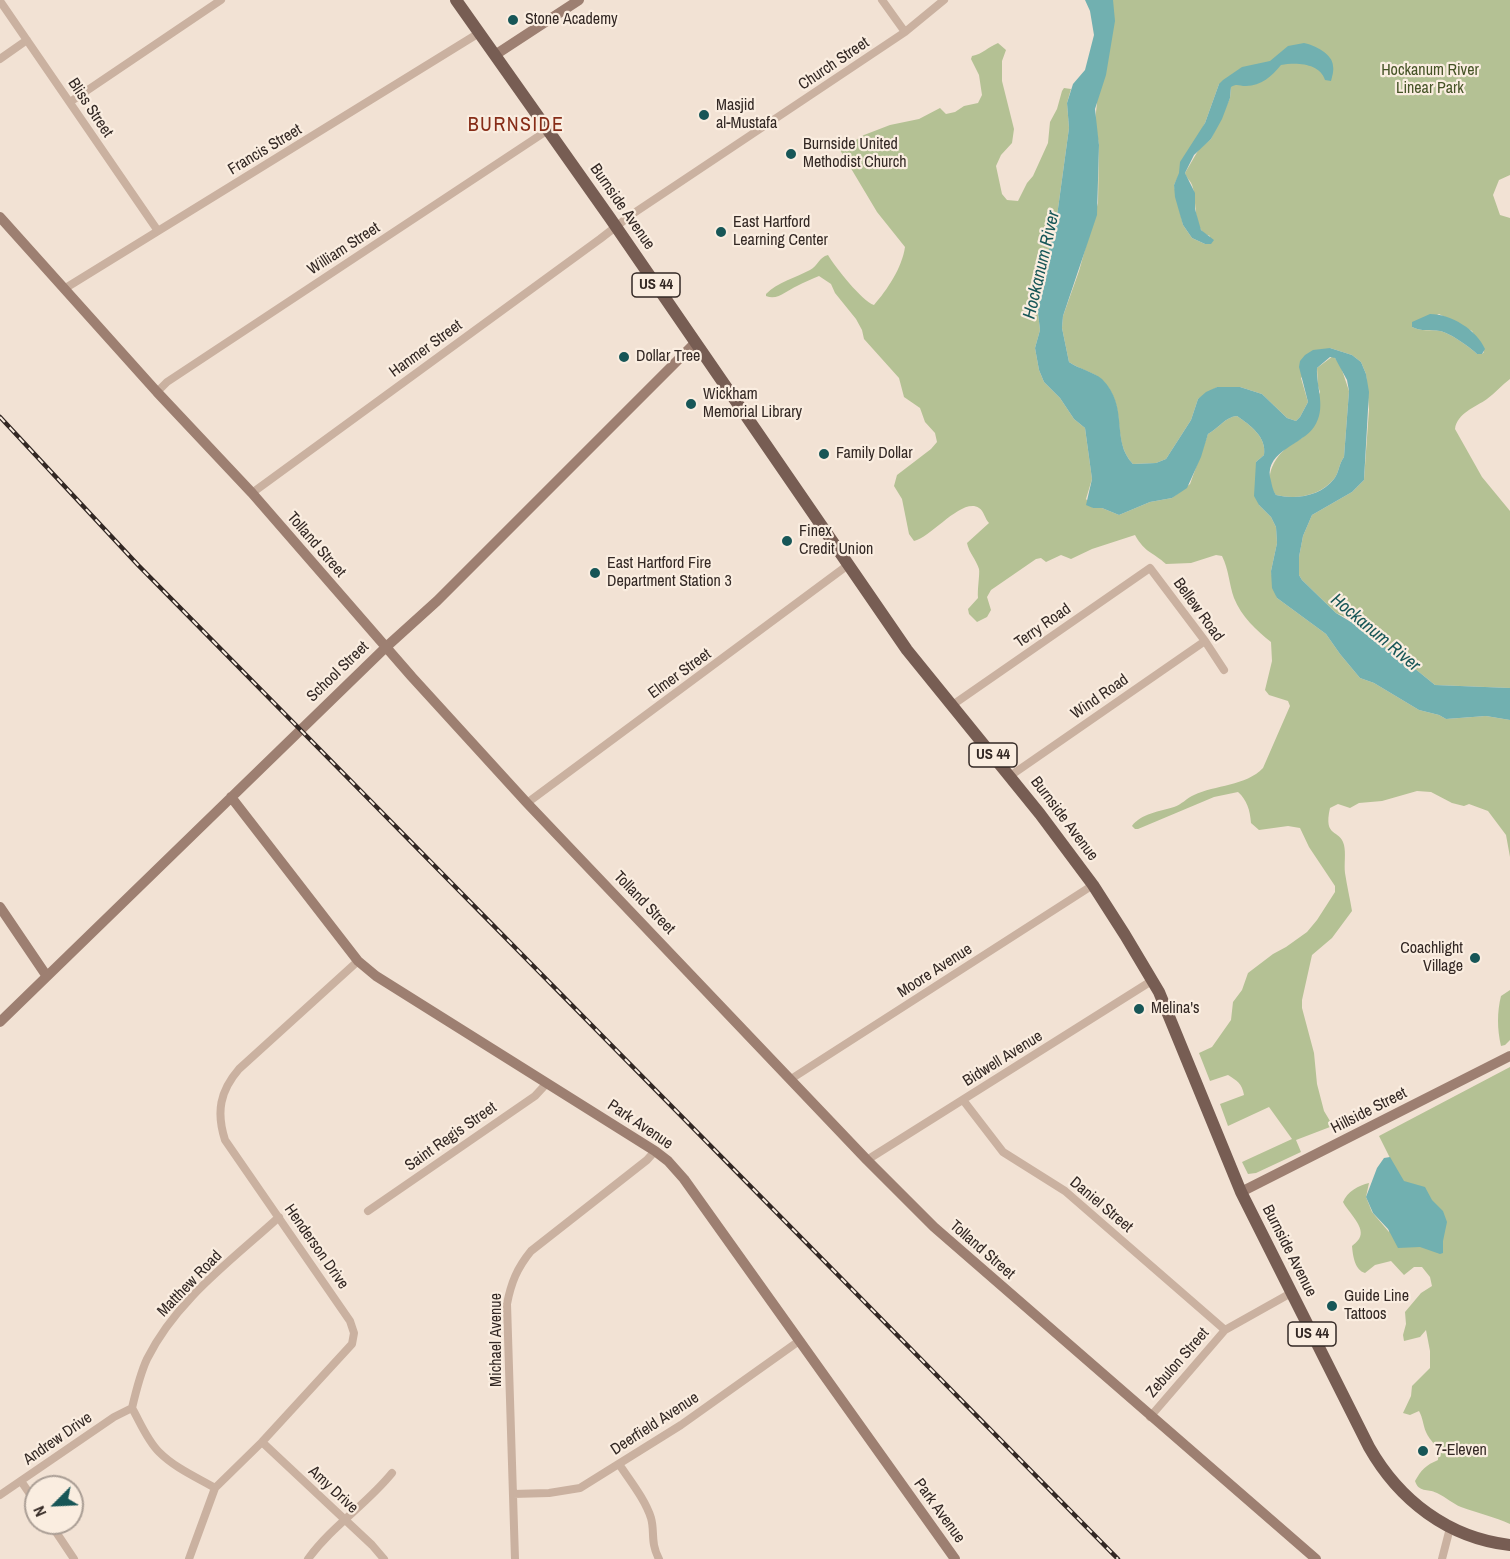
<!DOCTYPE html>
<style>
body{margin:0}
#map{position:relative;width:1510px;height:1559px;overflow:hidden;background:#f2e2d4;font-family:"Archivo Narrow",sans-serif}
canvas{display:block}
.north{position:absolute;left:24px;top:1475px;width:60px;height:60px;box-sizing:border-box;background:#faede0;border:2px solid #aa9e95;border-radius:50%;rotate:246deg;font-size:16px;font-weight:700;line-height:24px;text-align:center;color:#332824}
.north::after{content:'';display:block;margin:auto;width:21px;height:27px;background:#175657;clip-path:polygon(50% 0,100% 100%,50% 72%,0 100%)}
</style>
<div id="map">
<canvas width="1510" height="1559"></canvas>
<div class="north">N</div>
</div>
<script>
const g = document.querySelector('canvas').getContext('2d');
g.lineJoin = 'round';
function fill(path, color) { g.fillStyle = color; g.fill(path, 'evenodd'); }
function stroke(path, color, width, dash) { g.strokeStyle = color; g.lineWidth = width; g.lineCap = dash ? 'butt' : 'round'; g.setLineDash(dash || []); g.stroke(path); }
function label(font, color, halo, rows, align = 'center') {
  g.font = font + ' "Archivo Narrow",sans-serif'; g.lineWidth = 4.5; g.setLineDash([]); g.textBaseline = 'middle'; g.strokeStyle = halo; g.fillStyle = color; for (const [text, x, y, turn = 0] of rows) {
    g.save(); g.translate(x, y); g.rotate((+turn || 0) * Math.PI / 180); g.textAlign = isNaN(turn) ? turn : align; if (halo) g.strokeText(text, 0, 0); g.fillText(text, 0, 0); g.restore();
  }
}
const green = new Path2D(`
 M1100 0H1510V175L1499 180 1493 195 1500 215 1510 218V379C1502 385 1495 393 1487 399 1476 407 1457 413 1455 429L1482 477 1510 511V688L1435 685 1403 659 1373 641 1347 618 1336 613 1302 580 1299 575V557L1303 536 1312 515 1352 492 1364 480 1369 409 1366 374 1361 362 1352 355 1330 348 1301 378 1308 402 1300 417 1296 421 1287 418 1262 394 1240 387H1217L1198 399 1191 420 1166 459 1156 463 1133 464C1110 440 1129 406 1102 380 1094 372 1079 369 1069 362L1062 328 1063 316 1079 271 1098 203 1099 145 1095 121 1097 103ZM1219 84 1231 87 1230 98 1211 139 1199 149 1185 173C1187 179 1190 180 1192 185 1198 200 1191 231 1210 236L1205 244 1192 238 1183 225 1174 185 1205 123ZM1439 314 1472 331 1484 352 1482 354H1477C1470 347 1450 333 1440 331 1430 329 1422 332 1412 327Z
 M998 43 1006 50 1002 61V81L1014 129 1012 143 1001 155 996 166 1002 194 1007 200 1018 201 1027 183 1033 176 1048 143 1050 122 1057 109 1062 91 1064 88 1071 89 1067 103 1069 128 1057 216 1048 254 1046 276 1038 290V313L1040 330 1035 348 1039 370 1044 382 1060 398 1074 419 1085 428 1092 479 1086 499 1093 508H1102L1119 515 1150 502 1172 498 1190 484 1208 434C1219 428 1225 417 1237 416 1250 425 1267 437 1264 455L1256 462 1259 505 1271 517 1276 527 1277 543 1271 571 1277 598 1326 634 1340 654 1360 678 1374 683 1419 710 1439 715 1446 719 1486 716 1510 720V857L1506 835 1488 811 1469 804 1464 806 1452 803 1431 792 1417 791 1382 801 1359 803 1350 808 1338 804 1330 808C1323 839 1340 828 1344 845 1346 853 1344 864 1345 873 1347 886 1350 899 1352 911L1332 938 1312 955 1302 1000V1008L1314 1053 1317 1084 1324 1111 1330 1121V1127L1296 1140 1301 1152 1256 1173 1248 1174 1242 1162 1292 1139 1269 1107 1228 1126 1220 1104 1244 1095C1242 1083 1237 1081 1228 1075L1210 1081 1199 1053 1212 1047 1231 1020 1233 1002 1242 990 1248 973 1273 954 1286 947 1307 932 1317 920 1335 892V886L1309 847 1300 828 1288 826 1259 830 1251 823C1250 810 1247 800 1238 792L1214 797 1138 829H1135L1132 826C1140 814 1161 811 1174 807 1181 805 1187 798 1194 795 1215 785 1246 786 1263 768L1290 706 1288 701 1269 695 1265 690 1272 661 1271 642C1257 631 1241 616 1234 598 1229 584 1229 570 1222 556L1216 555 1191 563 1166 564C1153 552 1145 553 1135 535L1092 549 1071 559 1061 555 1046 562 1041 558 1036 559 991 590 987 597 991 610 987 617 977 622 969 614 968 609 978 598C977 590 980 574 979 569 976 559 969 553 967 543L989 523C985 519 984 511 979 508 962 497 932 537 914 541L909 534 902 499 894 486 897 475 931 449 937 442 935 433 925 422 920 408 904 397 899 378 864 339 862 330 856 319 835 293 831 284 819 276C812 279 804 282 797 286 787 290 778 301 766 296V294C778 282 795 278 810 270 818 266 819 257 828 255 835 267 862 301 874 305 887 290 902 268 905 247L877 212 840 150 864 135 890 125 919 119 940 108 946 114 955 112 964 106 978 103 982 95 979 75 971 59 972 56C983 54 988 47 998 43Z
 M1333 356 1340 364 1349 391 1344 457C1339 463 1339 473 1334 479 1320 496 1296 500 1276 495 1261 476 1276 455 1292 443 1296 441 1302 439 1304 436 1310 427 1316 402 1320 392L1318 386 1317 368Z
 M1510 990V1040L1505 1045 1501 1046C1497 1029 1497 1012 1501 996Z
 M1510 1067V1524C1495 1517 1478 1513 1461 1507 1453 1504 1446 1497 1437 1493 1427 1488 1419 1493 1415 1481 1421 1470 1426 1465 1438 1460 1440 1446 1430 1442 1426 1432 1423 1425 1423 1418 1419 1411L1410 1415 1403 1413 1411 1396 1412 1386 1430 1368V1351L1426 1330 1420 1337 1404 1341 1403 1335 1406 1324 1405 1312 1421 1293 1432 1286 1430 1277 1422 1267H1414L1404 1275 1391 1261 1375 1265 1365 1273C1355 1270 1353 1257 1352 1246 1354 1244 1357 1242 1359 1239 1367 1228 1347 1211 1343 1202 1347 1192 1359 1185 1369 1183L1366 1197 1372 1212 1389 1232 1390 1158 1379 1136Z`);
const water = new Path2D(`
 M1085 0H1113L1115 21 1106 75 1095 109 1099 145 1097 215 1063 316 1062 328 1069 362C1079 369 1094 372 1102 379 1130 407 1110 440 1133 464L1156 463 1166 459 1191 420 1198 399 1206 392 1217 387H1240L1262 394 1287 418 1296 421 1300 417 1308 402 1299 367 1300 361 1305 355 1313 350 1330 348 1352 355 1361 362 1366 374 1369 392 1364 480 1352 492 1312 515 1303 536 1299 557V575L1302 580 1336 613 1356 625 1369 637 1403 659 1435 685 1510 688V720L1486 716 1446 719 1439 715 1419 710 1374 683 1360 678 1340 654 1326 634 1277 598 1272 588 1271 571 1277 543 1276 527 1271 517 1259 505 1254 496 1256 462 1264 455C1267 437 1250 425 1237 416 1225 417 1219 428 1208 434L1201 457 1187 488 1172 498 1150 502 1119 515 1102 508H1093L1086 505 1092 479 1085 428 1074 419 1060 398 1044 382 1039 370 1035 348 1040 330 1038 313V290L1046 276 1048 254 1057 216 1069 128 1067 103 1073 84 1085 70 1094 35 1090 11ZM1330 357 1335 358 1347 380 1349 391 1344 457C1339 463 1339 473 1334 479 1321 496 1296 500 1276 495 1272 489 1272 484 1270 477 1266 451 1303 444 1314 427 1327 408 1316 388 1317 368Z
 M1304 43C1314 45 1333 54 1333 66 1334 71 1332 77 1331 81L1325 80C1320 63 1296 62 1281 65 1272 76 1261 86 1246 86 1239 86 1237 83 1231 87L1230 98 1222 119 1211 139 1194 155 1185 173 1195 193V209L1201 230 1214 240 1211 244H1205L1192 238 1183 225 1175 197 1174 185 1179 173 1180 162 1205 123 1219 84 1223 80 1242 67 1270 61 1288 46Z
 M1430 314C1451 314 1477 330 1485 349L1482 354H1477C1470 347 1450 333 1440 331 1430 329 1422 332 1412 327V322Z
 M1390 1157 1404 1181 1425 1187 1432 1200 1443 1211 1447 1222 1443 1241V1253L1440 1254 1420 1247 1398 1248 1388 1229 1373 1213 1366 1197 1377 1168 1384 1158Z`);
const street = new Path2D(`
 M882 0 905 32
 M0 1 158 231
 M0 59 27 40
 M70 102 221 0
 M64 289 479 33
 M157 392 167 382 548 130
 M252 493 600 239 631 215 905 32 944 0
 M951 706 1150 568 1205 641 1224 670
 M1010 776 1205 641
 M527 803 848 565
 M791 1079 1093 885
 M963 1100 1003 1152 1065 1191 1225 1330
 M867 1160 1153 980
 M368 1211 535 1096 547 1083
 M1150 1417 1225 1330 1291 1293
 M262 1442 372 1545 384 1559
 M619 1464C630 1481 645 1499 651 1518 655 1532 650 1542 659 1559
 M21 1481 36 1503
 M215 1488C196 1477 175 1468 159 1452 147 1440 140 1422 132 1408 136 1391 140 1374 147 1359 176 1300 232 1260 279 1217
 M513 1494 549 1493 580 1488 681 1425 799 1341
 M0 1495 114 1417 132 1408
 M50 1523 74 1559
 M189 1559 215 1488 262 1442 352 1344 354 1333 350 1321 225 1140C216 1112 220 1091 239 1069L358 961
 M308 1559C332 1526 367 1504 392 1473
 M515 1559 507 1304C511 1283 517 1268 531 1251L647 1160 655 1151
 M1442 1559 1450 1528`);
const secondary = new Path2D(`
 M495 55 579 0
 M0 217 157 392 252 493 412 677 527 803 867 1160 934 1227 1316 1559
 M231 797 358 961 376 976 655 1151 668 1161 684 1179 955 1559
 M0 907 46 975
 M0 1022 385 648 437 601 695 343
 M1241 1192 1510 1056`);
const primary = new Path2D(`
 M456 0 610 218 907 650 1040 814 1093 885 1125 935 1159 992 1241 1192 1369 1447C1399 1500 1448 1538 1510 1545`);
const rail = new Path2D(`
 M0 417 138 565 1118 1559`);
const markers = [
 [513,20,6,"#175657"],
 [704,115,6,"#175657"],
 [791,154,6,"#175657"],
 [721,232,6,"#175657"],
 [624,357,6,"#175657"],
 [691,404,6,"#175657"],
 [824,454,6,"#175657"],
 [787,541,6,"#175657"],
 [595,573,6,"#175657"],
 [1475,958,6,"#175657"],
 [1139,1009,6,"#175657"],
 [1332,1306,6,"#175657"],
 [1423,1451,6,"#175657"]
];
const shields = [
 [656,285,48],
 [993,755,48],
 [1312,1334,48]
];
const shieldNames = [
 ["US 44",656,285],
 ["US 44",993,755],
 ["US 44",1312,1334]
];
const poiNames = [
 ["Stone Academy",525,20],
 ["Masjid",716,106],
 ["al-Mustafa",716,124],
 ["Burnside United",803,145],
 ["Methodist Church",803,163],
 ["East Hartford",733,223],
 ["Learning Center",733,241],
 ["Dollar Tree",636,357],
 ["Wickham",703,395],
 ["Memorial Library",703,413],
 ["Family Dollar",836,454],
 ["Finex",799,532],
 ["Credit Union",799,550],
 ["East Hartford Fire",607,564],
 ["Department Station 3",607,582],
 ["Coachlight",1463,949,"right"],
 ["Village",1463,967,"right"],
 ["Melina's",1151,1009],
 ["Guide Line",1344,1297],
 ["Tattoos",1344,1315],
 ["7-Eleven",1435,1451]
];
const streetNames = [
 ["Church Street",834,64,-34],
 ["Bliss Street",90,108,56],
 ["Francis Street",265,150,-31],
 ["Burnside Avenue",622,207,55],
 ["William Street",344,249,-33],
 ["Hanmer Street",426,349,-36],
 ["Tolland Street",316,545,49],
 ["Bellew Road",1198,610,54],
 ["Terry Road",1043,626,-35],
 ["School Street",338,672,-44],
 ["Elmer Street",680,674,-36],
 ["Wind Road",1100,697,-35],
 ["Burnside Avenue",1064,819,53],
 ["Tolland Street",644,903,46],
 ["Moore Avenue",935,971,-33],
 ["Bidwell Avenue",1003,1059,-32],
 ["Hillside Street",1369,1111,-27],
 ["Park Avenue",640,1125,34],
 ["Saint Regis Street",451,1137,-35],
 ["Daniel Street",1101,1205,40],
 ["Henderson Drive",316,1247,55],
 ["Tolland Street",982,1250,41],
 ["Burnside Avenue",1289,1251,63],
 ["Matthew Road",190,1284,-46],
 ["Michael Avenue",497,1340,-90],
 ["Zebulon Street",1178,1363,-49],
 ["Deerfield Avenue",655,1424,-33],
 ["Andrew Drive",58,1439,-35],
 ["Amy Drive",333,1490,43],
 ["Park Avenue",939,1511,54]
];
const parkNames = [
 ["Hockanum River",1430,71],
 ["Linear Park",1430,89]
];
const waterNames = [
 ["Hockanum River",1042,265,-77],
 ["Hockanum River",1375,633,40]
];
const quarterNames = [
 ["BURNSIDE",516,126]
];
fill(green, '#b4c194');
fill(water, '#71b0b0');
stroke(street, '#cab1a0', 8);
stroke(secondary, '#9d7f71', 10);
stroke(primary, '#775d53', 12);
stroke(rail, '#332824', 4.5);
stroke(rail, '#faede0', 2, [7]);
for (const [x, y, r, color] of markers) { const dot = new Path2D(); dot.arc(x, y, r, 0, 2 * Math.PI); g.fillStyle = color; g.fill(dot); stroke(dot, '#faede0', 2); }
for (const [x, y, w] of shields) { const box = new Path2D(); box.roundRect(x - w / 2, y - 12, w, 24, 4.5); g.fillStyle = '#faede0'; g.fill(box); stroke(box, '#332824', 1.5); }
label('bold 15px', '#332824', null, shieldNames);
label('16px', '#332824', '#faede0', poiNames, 'left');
label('16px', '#332824', '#faede0', streetNames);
label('16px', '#455326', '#faede0', parkNames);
label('italic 18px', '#175657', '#faede0', waterNames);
g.letterSpacing = '1.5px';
label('20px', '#872d18', '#faede0', quarterNames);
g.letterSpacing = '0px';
</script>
